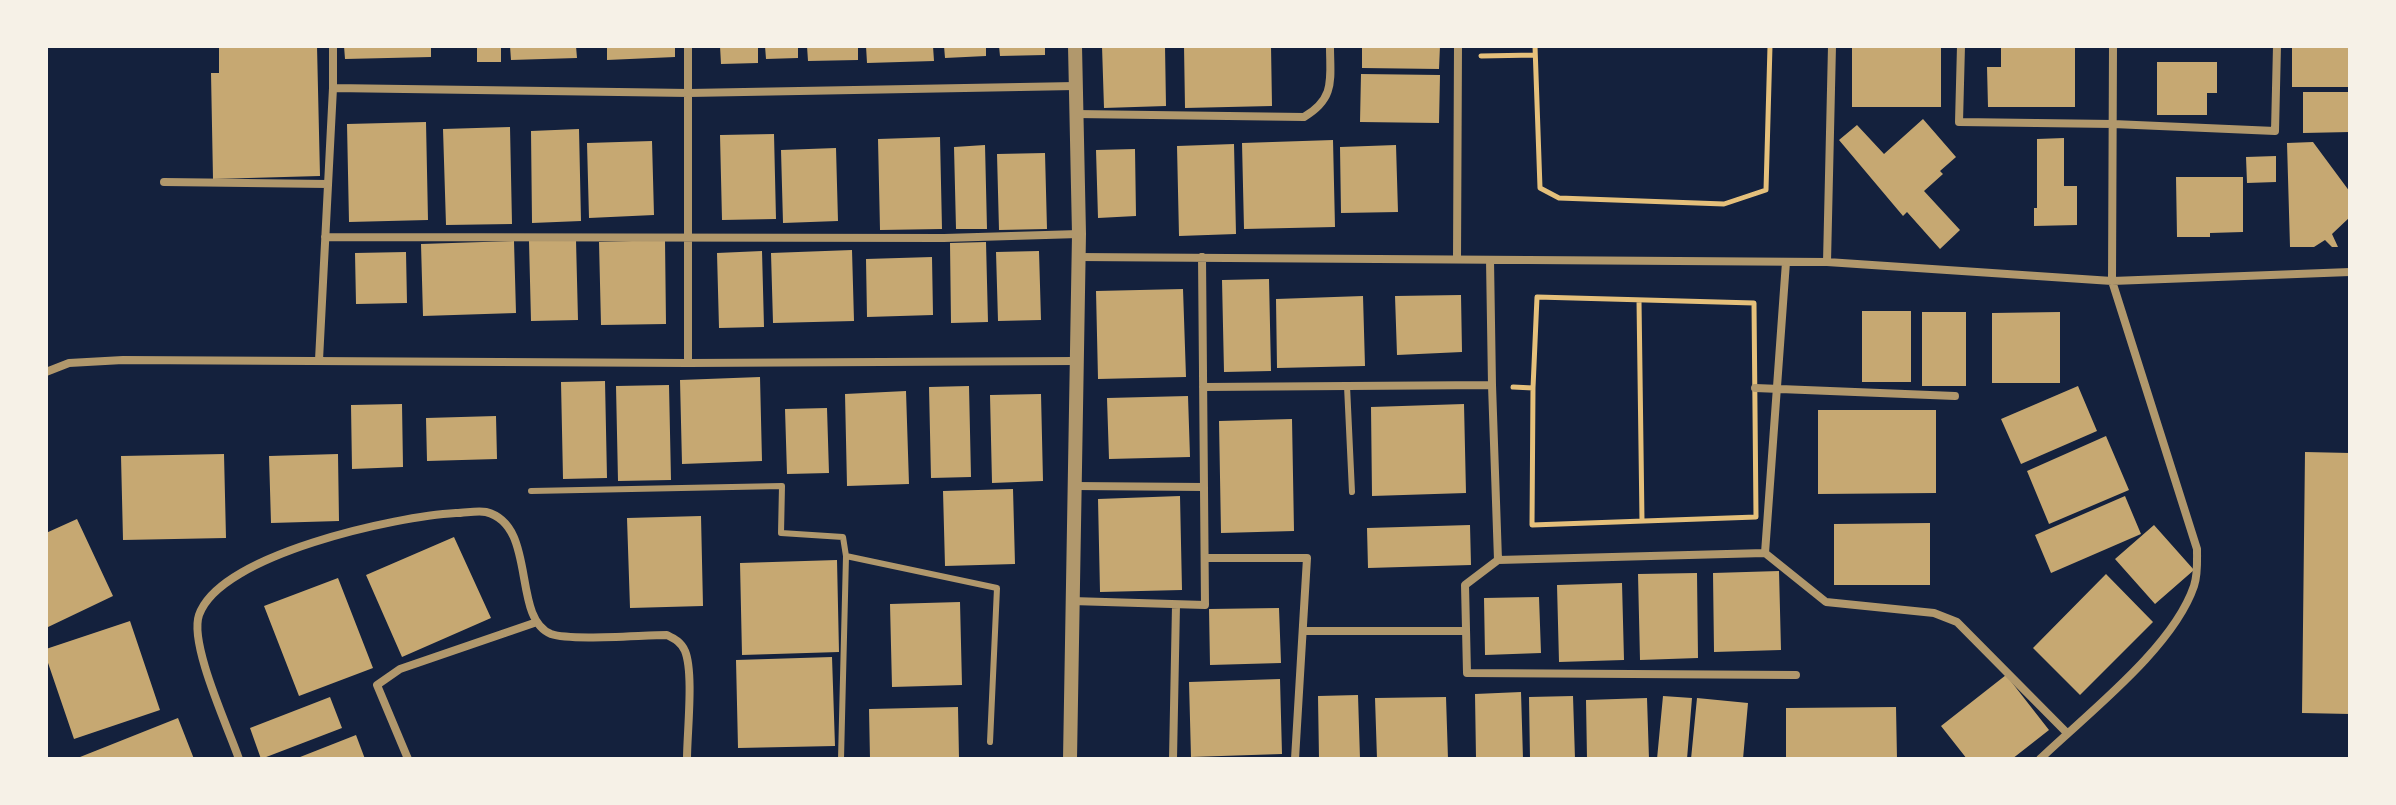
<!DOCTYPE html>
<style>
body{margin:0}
#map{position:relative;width:2396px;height:805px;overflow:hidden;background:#14213d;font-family:"Public Sans",sans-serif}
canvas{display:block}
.frame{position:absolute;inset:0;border:48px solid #f6f1e7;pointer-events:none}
</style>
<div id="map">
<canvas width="2396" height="805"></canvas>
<div class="frame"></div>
</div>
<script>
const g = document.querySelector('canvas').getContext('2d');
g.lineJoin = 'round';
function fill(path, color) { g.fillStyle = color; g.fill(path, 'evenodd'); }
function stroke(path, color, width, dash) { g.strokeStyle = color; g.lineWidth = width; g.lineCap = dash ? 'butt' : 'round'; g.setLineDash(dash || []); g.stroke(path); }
const building = new Path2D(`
 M219 46H317L320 176 213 179 211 73H219Z
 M344 46H431V57L345 59Z
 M477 46H501V62H477Z
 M510 46H576L577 58 511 60Z
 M607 46H675V57L607 60Z
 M720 46H758V63L721 64Z
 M765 46H798V58L766 59Z
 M807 46H858V60L808 61Z
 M866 46H933L934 61 867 63Z
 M944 46H986V56L945 58Z
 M999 46H1045V55L1000 56Z
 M1102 46H1165L1166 106 1104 108Z
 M1184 46H1271L1272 106 1185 108Z
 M1362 46H1440L1439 69 1362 68Z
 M1852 46H1941V107H1852Z
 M2001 46H2075V107H1988L1987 67H2001Z
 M2292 46H2350V87H2292Z
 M2157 62H2217V93H2207V115H2157Z
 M1361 74 1440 75 1439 123 1360 122Z
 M2303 92H2350V132L2303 133Z
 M1923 119 1956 157 1940 171 1943 174 1924 191 1960 230 1940 249 1907 212 1903 216 1839 140 1857 125 1884 154Z
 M426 122 428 220 349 222 347 124Z
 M510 127 512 224 446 225 443 129Z
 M579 129 581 221 532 223 531 131Z
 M774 134 776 219 722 220 720 135Z
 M940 137 942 229 880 230 878 139Z
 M2064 138V186H2077V225L2034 226V208H2037V139Z
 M1333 140 1335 227 1244 229 1242 143Z
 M652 141 654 215 589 218 587 143Z
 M2313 142 2350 192V217L2332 234 2338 247H2332L2325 240 2314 247H2290L2287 143Z
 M1234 144 1236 234 1179 236 1177 146Z
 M985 145 987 229H956L954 147Z
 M1396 145 1398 212 1341 213 1340 147Z
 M836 148 838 221 783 223 781 150Z
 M1135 149 1136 216 1098 218 1096 150Z
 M1045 153 1047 229 999 230 997 154Z
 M2276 156V182L2247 183 2246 157Z
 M2176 177H2243V232L2210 233V237H2177Z
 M576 240 578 320 531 321 529 241Z
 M665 240 666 324 601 325 599 242Z
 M514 241 516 313 423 316 421 244Z
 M986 242 988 322 951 323 950 243Z
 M852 250 854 321 773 323 771 253Z
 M762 251 764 327 719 328 717 253Z
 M1039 251 1041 320 998 321 996 252Z
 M406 252 407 303 356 304 355 253Z
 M932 257 933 315 867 317 866 259Z
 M1269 279 1271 371 1224 372 1222 280Z
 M1183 289 1186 377 1098 379 1096 291Z
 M1461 295 1462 352 1397 355 1395 296Z
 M1363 296 1365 366 1277 368 1276 299Z
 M1862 311H1911V382H1862Z
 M1922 312H1966V386H1922Z
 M2060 312V383H1992V313Z
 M760 377 762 461 682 464 680 380Z
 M605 381 607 478 563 479 561 382Z
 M669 385 671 480 618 481 616 386Z
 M969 386 971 477 931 478 929 387Z
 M2078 386 2097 431 2021 464 2001 419Z
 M906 391 909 484 847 486 845 394Z
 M1041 394 1043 481 992 483 990 395Z
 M1188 396 1190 457 1109 459 1107 398Z
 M402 404 403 467 352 469 351 405Z
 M1464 404 1466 493 1372 496 1371 407Z
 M827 408 829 473 787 474 785 409Z
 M1818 410H1936V493L1818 494Z
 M496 416 497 459 427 461 426 418Z
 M1292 419 1294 531 1221 533 1219 421Z
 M2106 436 2129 490 2049 524 2027 471Z
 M2305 452 2350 453V714L2302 713Z
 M224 454 226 538 123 540 121 456Z
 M338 454 339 521 271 523 269 456Z
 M1013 489 1015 564 945 566 943 491Z
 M1180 496 1182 590 1100 592 1098 499Z
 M2125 496 2141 534 2051 573 2035 535Z
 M701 516 703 606 630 608 627 518Z
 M77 519 113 596 46 628V533Z
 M1930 523V585H1834V524Z
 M1470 525 1471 565 1368 568 1367 528Z
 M2154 525 2194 570 2155 604 2115 559Z
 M454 537 491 618 402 657 366 575Z
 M837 560 839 652 742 655 740 563Z
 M1779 571 1781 650 1714 652 1713 573Z
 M1697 573 1698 658 1640 660 1638 574Z
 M2106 574 2153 622 2080 695 2033 648Z
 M338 578 373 668 299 696 264 606Z
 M1622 583 1624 660 1559 662 1557 585Z
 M1539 597 1541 653 1485 655 1484 598Z
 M960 602 962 685 892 687 890 604Z
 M1279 608 1281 663 1210 665 1209 609Z
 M130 621 160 710 74 739 46 657V649Z
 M832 657 835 746 738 748 736 660Z
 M2006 675 2049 730 2012 759H1967L1941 726Z
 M1280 679 1282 754 1191 757 1189 682Z
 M1521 692 1523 759H1476L1475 694Z
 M1358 695 1360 759H1319L1318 696Z
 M1573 696 1575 759H1530L1529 697Z
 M1663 696 1692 698 1687 759H1657Z
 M330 697 342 728 261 759 250 728Z
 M1446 697 1448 759H1377L1375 698Z
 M1647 698 1649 759H1587L1586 700Z
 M1697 698 1748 703 1743 759H1691Z
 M958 707 959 758 870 759 869 709Z
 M1896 707 1897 759H1786V708Z
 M178 718 194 759H75Z
 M356 735 365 759H295Z`);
const path = new Path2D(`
 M1535 46 1540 188 1559 198 1724 204 1766 190 1770 46
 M1481 56 1535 55
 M1537 297 1754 303 1756 517 1532 525 1533 388Z
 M1639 300 1642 521
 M1513 387 1533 388`);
const service = new Path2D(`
 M1347 386 1352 492
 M531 491 782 486 781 533 843 537 846 556 997 588 990 742
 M841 759 846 556`);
const minor = new Path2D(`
 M1961 46 1959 122 2113 124 2275 131 2277 46
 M333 88 689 93 1075 86
 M1076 114 1304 117C1336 98 1330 79 1330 46
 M164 182 328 184
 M325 237 944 238 1079 234
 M1078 257 1827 262 2112 281 2350 272
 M1457 259 1458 46
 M1827 262 1832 46
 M319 360 333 88V46
 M688 363V46
 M46 372 69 363 123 360 688 363 1075 361
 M1492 385 1498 560 1465 585 1467 673 1796 675
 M1203 387 1492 385 1490 260
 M1755 388 1955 396
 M1074 486 1204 487
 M1765 553 1786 262
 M1205 558H1307L1295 759
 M1498 560 1765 553 1826 602 1934 613 1957 622 2067 733
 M1072 601 1205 605 1202 257
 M1303 631H1466
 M239 759C228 727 189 644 199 615 220 554 398 516 456 513 465 513 478 510 486 512 538 525 511 618 551 634 571 641 642 635 667 635 675 639 681 642 685 651 694 673 687 733 687 759
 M408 759 377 685 400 669 537 622
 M1173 759 1176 605
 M2040 759C2088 713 2173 648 2194 586 2198 574 2197 562 2197 549L2112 281 2113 46`);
const tertiary = new Path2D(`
 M1070 759 1079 234 1075 46`);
fill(building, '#c6a872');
stroke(path, '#e5c07b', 5);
stroke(service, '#b1986c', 6);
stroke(minor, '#b1986c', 8);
stroke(tertiary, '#b1986c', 14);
</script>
